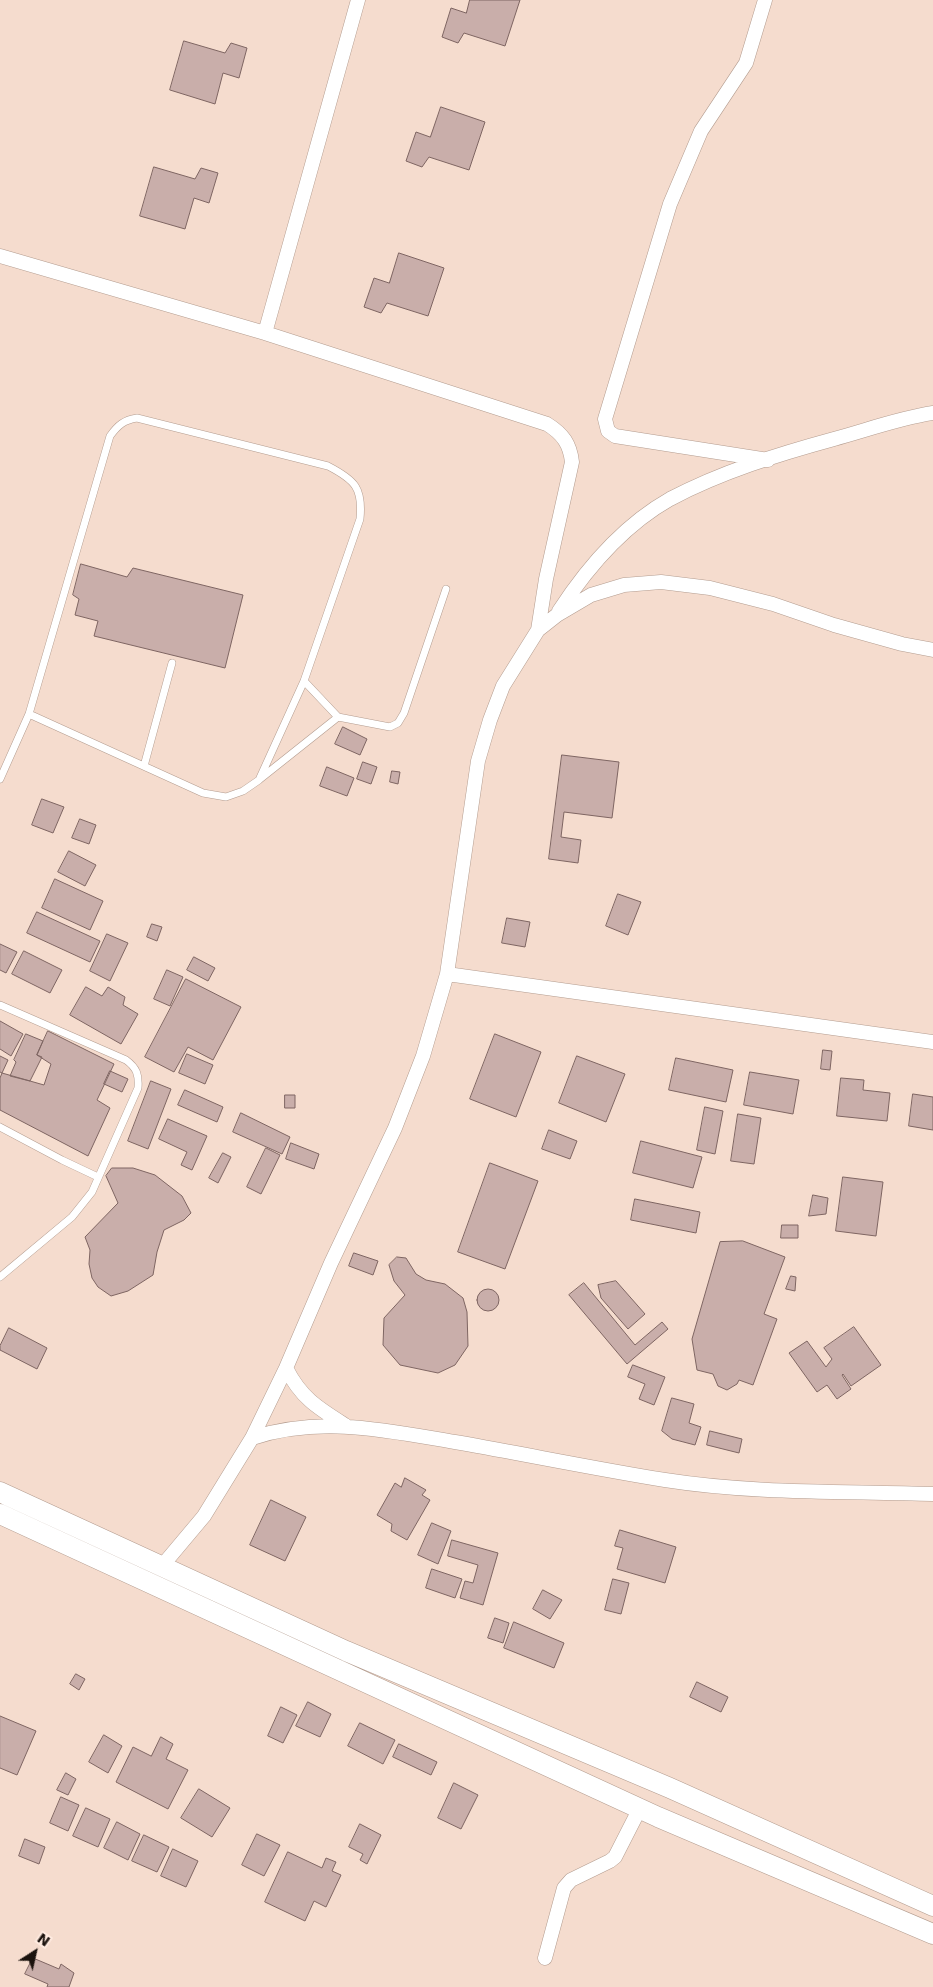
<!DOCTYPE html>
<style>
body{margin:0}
#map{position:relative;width:933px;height:1987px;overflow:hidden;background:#f5dcce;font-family:"DejaVu Sans",sans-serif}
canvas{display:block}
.north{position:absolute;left:10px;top:1927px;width:50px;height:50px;-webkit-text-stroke:4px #feeadf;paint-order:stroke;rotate:35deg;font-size:14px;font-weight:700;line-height:20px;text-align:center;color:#1b130e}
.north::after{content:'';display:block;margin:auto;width:18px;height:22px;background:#1b130e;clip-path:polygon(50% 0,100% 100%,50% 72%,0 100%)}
</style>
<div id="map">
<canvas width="933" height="1987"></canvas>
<div class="north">N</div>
</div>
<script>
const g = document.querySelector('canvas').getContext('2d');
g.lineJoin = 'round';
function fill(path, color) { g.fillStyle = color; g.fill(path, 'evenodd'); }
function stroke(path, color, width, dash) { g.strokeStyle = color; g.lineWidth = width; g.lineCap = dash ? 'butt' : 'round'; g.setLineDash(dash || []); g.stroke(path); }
const building = new Path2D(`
 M470 0H520L505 46 464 33 458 43 442 37 451 8 466 13Z
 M184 41 225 53 231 43 247 48 239 78 223 73 215 104 170 90Z
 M441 107 485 122 469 170 429 157 422 167 406 161 416 132 430 137Z
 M154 167 195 179 201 168 218 173 209 203 194 198 185 229 140 216Z
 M399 253 444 268 428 316 387 303 381 313 364 307 374 278 389 283Z
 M81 564 127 577 133 568 243 595 225 668 94 636 98 621 75 615 79 599 73 595Z
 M343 727 367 739 360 755 335 744Z
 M562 755 619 762 612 818 564 812 561 837 581 840 578 863 549 859Z
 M363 762 377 767 371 784 357 779Z
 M327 767 354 778 347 796 320 786Z
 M392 771 400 772 398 784 390 782Z
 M42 799 64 807 53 833 32 825Z
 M80 819 96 825 89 844 72 838Z
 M69 851 96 865 85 886 58 872Z
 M55 879 103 901 90 930 42 908Z
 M618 894 641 902 628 935 606 926Z
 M37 912 100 941 90 962 27 933Z
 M507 918 530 922 525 947 502 943Z
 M152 924 162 927 157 941 147 937Z
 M107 934 128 943 110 981 90 971Z
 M0 944 17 952 6 973 0 970Z
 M24 951 62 970 50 993 12 974Z
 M194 957 215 968 208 981 187 970Z
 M167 970 183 977 170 1006 154 999Z
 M186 979 241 1007 213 1060 188 1047 174 1072 145 1057Z
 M86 987 102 996 108 987 125 997 123 1005 138 1014 121 1044 70 1015Z
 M0 1021 23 1034 11 1056 0 1049Z
 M48 1031 114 1064 97 1100 110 1108 88 1156 0 1110V1078L2 1073 44 1085 51 1064 37 1055Z
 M26 1034 43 1041 37 1055 42 1057 30 1081 10 1076 16 1062 14 1060Z
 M495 1034 541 1052 516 1117 470 1099Z
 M823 1050 832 1051 830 1070 821 1069Z
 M187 1054 213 1065 205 1084 179 1073Z
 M0 1056 8 1060 2 1073 0 1072Z
 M577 1056 625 1074 606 1122 559 1103Z
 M676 1058 733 1070 726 1102 669 1090Z
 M110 1071 128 1079 122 1092 104 1084Z
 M750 1072 799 1080 793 1114 744 1105Z
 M841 1078 864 1080 863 1090 890 1093 887 1121 837 1116Z
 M151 1081 171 1089 148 1149 128 1141Z
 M185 1090 223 1107 217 1122 178 1105Z
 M913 1094 933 1097V1130L909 1126Z
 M285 1095H295V1108H285Z
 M705 1107 723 1111 715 1154 697 1150Z
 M241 1113 290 1137 282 1154 233 1132Z
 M738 1114 761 1118 754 1164 731 1161Z
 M168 1119 207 1136 192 1170 181 1165 187 1152 159 1139Z
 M549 1130 577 1141 570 1159 542 1149Z
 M641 1141 702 1157 693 1188 633 1173Z
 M291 1143 319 1154 314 1169 286 1159Z
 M266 1148 280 1155 261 1194 247 1187Z
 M223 1153 231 1157 218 1183 209 1178Z
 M490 1163 538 1181 505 1269 458 1252Z
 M112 1168H133L155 1175 182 1196 191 1213 184 1220 164 1230 157 1252 153 1275 128 1291 111 1296 98 1287 92 1278 89 1264 90 1250 85 1237 118 1203 106 1176Z
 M843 1177 883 1182 876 1236 836 1231Z
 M813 1195 828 1198 826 1214 809 1216Z
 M635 1199 700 1212 696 1233 631 1220Z
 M782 1225H798V1238H781Z
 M743 1241 785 1257 764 1314 777 1319 753 1385 739 1380 737 1384 727 1390 718 1386 713 1374 697 1370 692 1339 720 1242Z
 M354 1253 378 1261 373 1275 349 1266Z
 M397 1257 406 1258 416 1274 426 1280 445 1284 463 1298 467 1312 468 1346 455 1365 438 1373 400 1365 383 1345 384 1318 405 1295 394 1281 389 1265Z
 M791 1276 796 1277 795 1291 786 1289Z
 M616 1281 645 1314 628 1329 601 1298 598 1285Z
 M584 1283 635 1345 662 1322 668 1329 627 1364 569 1295Z
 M477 1300a11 11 0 1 1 22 0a11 11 0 1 1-22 0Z
 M854 1327 881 1365 851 1386 843 1374 842 1375 851 1389 837 1399 827 1385 817 1392 789 1353 807 1341 826 1367 832 1359 824 1348Z
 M9 1328 47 1348 37 1369 0 1350V1346Z
 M633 1365 665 1377 654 1405 639 1399 645 1384 628 1377Z
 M672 1398 694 1404 689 1423 701 1427 695 1445 672 1439 662 1431Z
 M710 1431 742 1439 739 1453 707 1445Z
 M405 1478 426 1490 422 1495 430 1500 407 1540 391 1531 392 1524 377 1515 395 1483 401 1487Z
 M271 1500 306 1517 285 1561 250 1545Z
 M432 1523 451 1531 438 1564 418 1555Z
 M620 1530 676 1547 665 1583 617 1569 623 1548 615 1546Z
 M452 1540 498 1553 483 1605 460 1598 465 1581 473 1583 478 1565 448 1556Z
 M432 1569 462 1579 455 1598 426 1588Z
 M613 1579 629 1583 621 1614 605 1610Z
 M543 1590 562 1600 550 1619 533 1609Z
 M495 1618 509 1623 503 1643 488 1638Z
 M514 1622 564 1643 554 1668 504 1648Z
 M76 1674 85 1679 79 1690 70 1684Z
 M697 1682 728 1697 721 1712 690 1697Z
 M308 1702 331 1714 320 1737 296 1726Z
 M281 1707 297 1715 283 1743 268 1736Z
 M0 1716 36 1731 17 1775 0 1768Z
 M360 1723 395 1740 383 1764 348 1746Z
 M104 1735 122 1746 108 1773 89 1762Z
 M161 1737 173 1744 166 1759 188 1770 168 1809 116 1782 133 1747 151 1756Z
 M399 1744 437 1762 431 1775 393 1757Z
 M66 1773 76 1779 68 1795 57 1790Z
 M454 1783 478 1795 461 1829 438 1818Z
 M199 1789 230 1808 212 1837 181 1818Z
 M61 1797 79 1805 68 1831 50 1823Z
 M86 1808 110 1819 98 1847 73 1836Z
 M117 1822 140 1834 128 1860 104 1848Z
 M360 1824 381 1835 367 1864 360 1860 363 1854 349 1847Z
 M257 1834 280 1845 264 1876 242 1865Z
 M144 1835 169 1847 157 1872 132 1861Z
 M25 1839 45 1847 39 1864 19 1856Z
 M173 1849 198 1861 186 1887 161 1876Z
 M288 1852 322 1868 326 1858 336 1862 332 1871 341 1875 326 1907 314 1901 305 1921 265 1902Z
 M33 1958 59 1969 61 1964 74 1973 69 1987H47L48 1984 25 1974Z`);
const lane = new Path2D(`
 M304 681 338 717 390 727 398 723 404 713 446 589
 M144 766 172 663
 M0 779 29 714 110 436C118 425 124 420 137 418L328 466C355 480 363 488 360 519L304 681 259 780 243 791 226 797 203 793 29 714
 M260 779 338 717
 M0 1005 126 1060C137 1068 139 1075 138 1088L92 1192 72 1217 0 1277
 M0 1127 62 1160 98 1177`);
const street = new Path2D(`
 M765 0 746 63 701 131 670 204 605 419 608 431 615 436 768 460
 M0 256 265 333 547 424C563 434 570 444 572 462L546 579 538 630
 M265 333 358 0
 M559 611C587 568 624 525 670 499 721 472 779 454 834 439 867 430 900 418 933 413
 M447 974 933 1042
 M286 1368C301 1398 318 1408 345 1425
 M252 1438C323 1415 389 1431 461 1443 529 1455 597 1469 665 1480 754 1494 844 1491 933 1494
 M162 1566 204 1516 252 1438 286 1368 331 1263 395 1128 423 1056 447 974 478 761 490 720 503 686 538 630 557 615 591 595 624 585 661 582 710 588 773 604 834 625 902 644 933 650
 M545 1958 564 1888 571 1880 610 1861 615 1857 640 1808`);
const secondary = new Path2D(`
 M0 1492 346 1651 670 1788 933 1906
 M0 1514 658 1817 933 1934`);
fill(building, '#c9aeaa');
stroke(building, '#7e6562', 1);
stroke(lane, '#b39c8f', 8);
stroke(street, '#b39c8f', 15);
stroke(secondary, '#b39c8f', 21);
stroke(lane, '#fff', 7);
stroke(street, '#fff', 14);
stroke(secondary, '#fff', 20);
</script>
